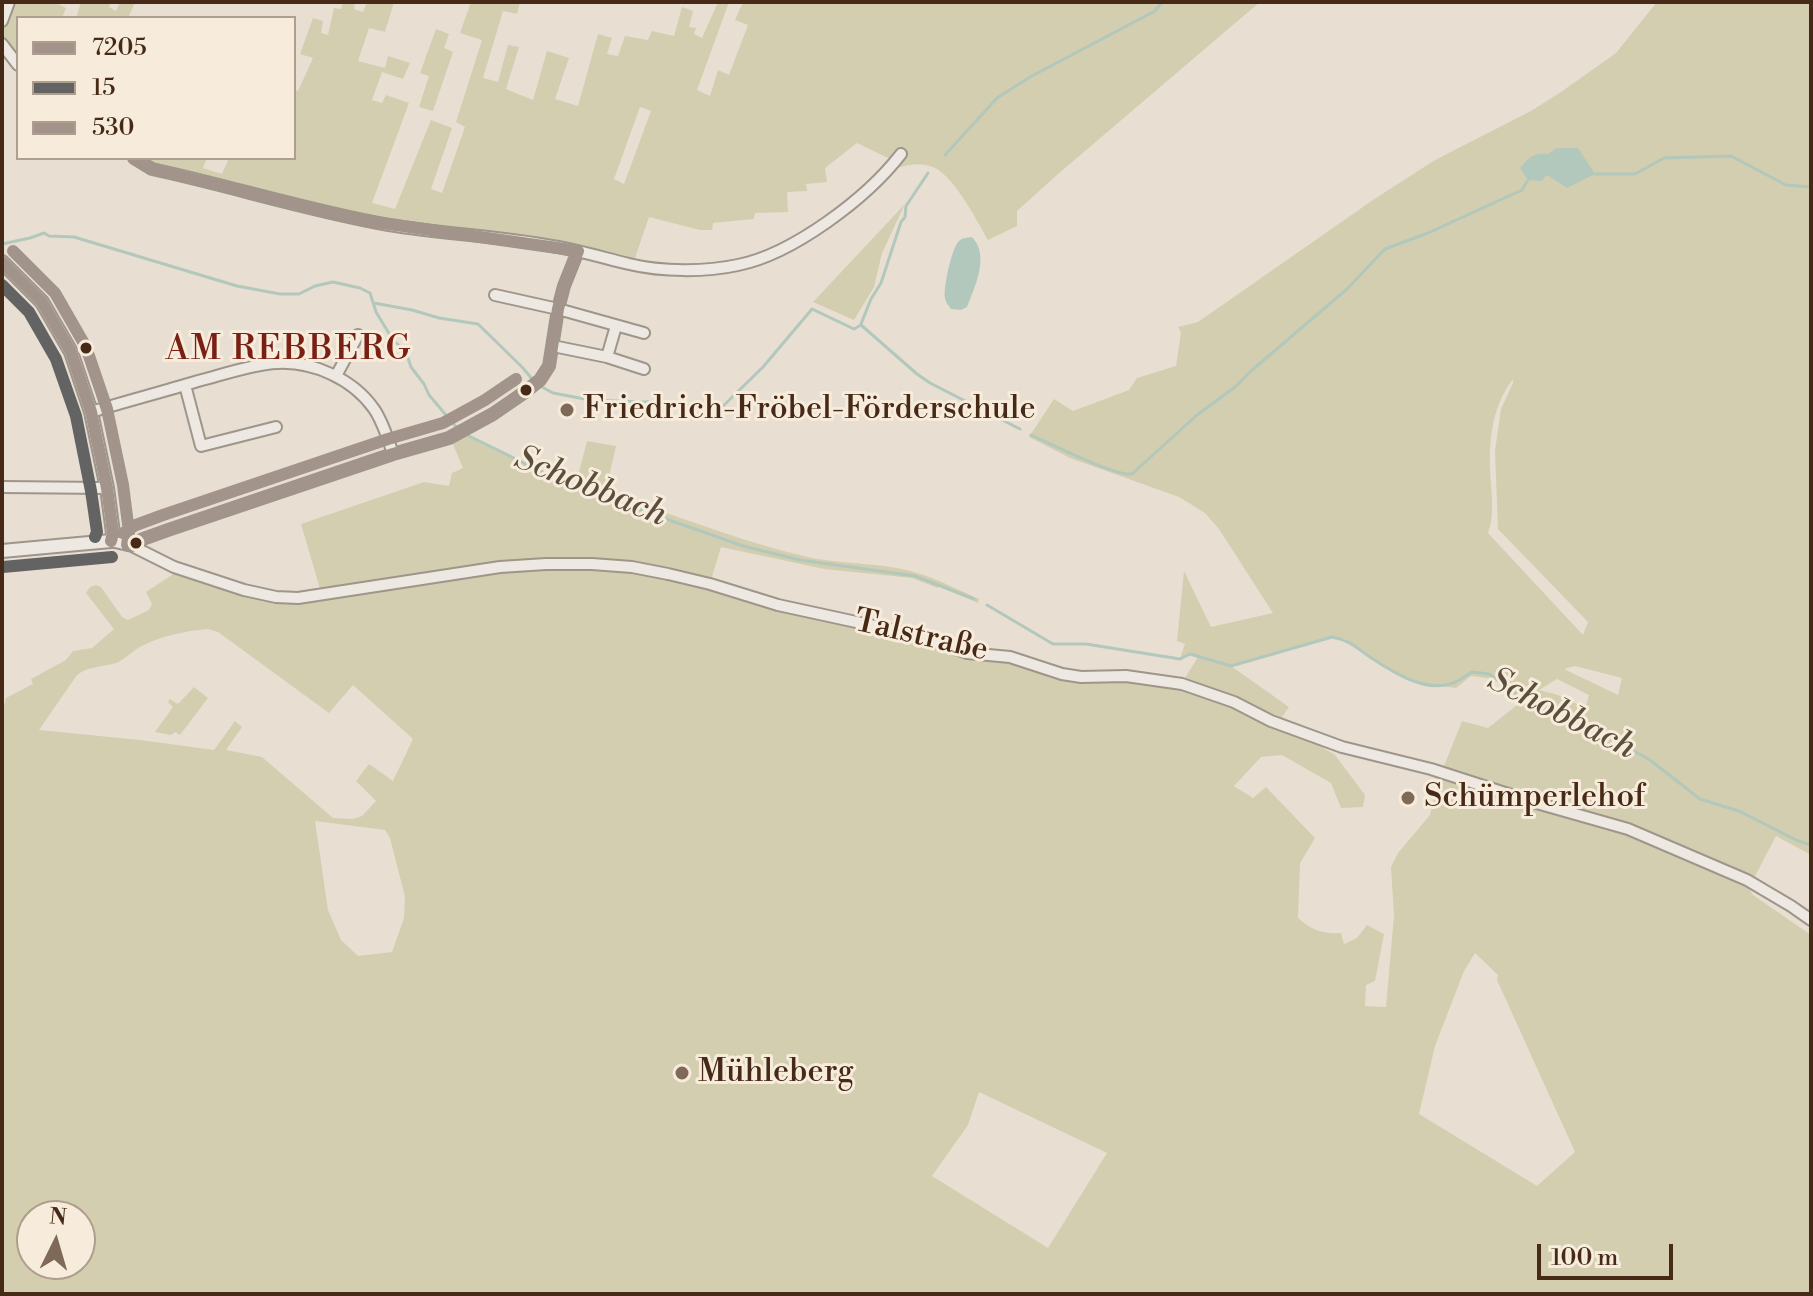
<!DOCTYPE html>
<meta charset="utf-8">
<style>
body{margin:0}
#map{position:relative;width:1813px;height:1296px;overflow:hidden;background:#e8dfd2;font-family:"Libre Bodoni",serif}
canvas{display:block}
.frame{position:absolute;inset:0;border:4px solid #462916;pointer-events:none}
.legend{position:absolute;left:16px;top:16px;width:280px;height:144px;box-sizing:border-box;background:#f7ecdb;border:2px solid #b09e8c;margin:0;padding:10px 14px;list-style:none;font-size:24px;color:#462916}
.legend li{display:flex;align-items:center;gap:16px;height:40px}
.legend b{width:40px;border:2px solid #b09e8c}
.north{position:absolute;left:16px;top:1200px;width:80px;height:80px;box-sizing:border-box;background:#f7ecdb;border:2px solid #b09e8c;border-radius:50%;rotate:5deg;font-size:22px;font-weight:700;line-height:32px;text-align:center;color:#462916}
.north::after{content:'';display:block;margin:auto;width:28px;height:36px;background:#7f6958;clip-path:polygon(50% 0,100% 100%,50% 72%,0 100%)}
.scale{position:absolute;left:1537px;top:1244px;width:136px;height:36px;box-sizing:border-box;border:4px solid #462916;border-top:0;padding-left:10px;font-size:24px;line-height:28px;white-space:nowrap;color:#462916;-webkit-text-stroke:6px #f7ecdb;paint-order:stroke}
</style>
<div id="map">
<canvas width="1813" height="1296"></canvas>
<div class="frame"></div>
<ul class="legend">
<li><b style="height:10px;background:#a2948a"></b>7205</li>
<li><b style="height:10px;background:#646363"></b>15</li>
<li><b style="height:10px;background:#a2948a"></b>530</li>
</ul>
<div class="north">N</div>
<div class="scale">100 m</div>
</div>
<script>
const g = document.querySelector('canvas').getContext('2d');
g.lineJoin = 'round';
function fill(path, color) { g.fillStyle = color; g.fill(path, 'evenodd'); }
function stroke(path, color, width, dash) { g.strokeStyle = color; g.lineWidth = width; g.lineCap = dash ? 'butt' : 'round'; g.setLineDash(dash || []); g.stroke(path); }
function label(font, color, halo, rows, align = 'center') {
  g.font = font + ' "Libre Bodoni",serif'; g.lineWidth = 6; g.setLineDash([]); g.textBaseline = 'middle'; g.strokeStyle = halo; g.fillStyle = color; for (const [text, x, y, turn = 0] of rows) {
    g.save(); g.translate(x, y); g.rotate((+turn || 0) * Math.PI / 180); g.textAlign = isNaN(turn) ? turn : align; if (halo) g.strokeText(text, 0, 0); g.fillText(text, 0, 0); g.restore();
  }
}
const green = new Path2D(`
 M9 2H54L66 8 62 18H18V57L2 44V21Z
 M81 2H111L109 7 116 11 120 2H135L128 18H76Z
 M343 2H355L354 9 363 12 367 2H394L385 32 369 28 358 61 385 68 388 56 410 63 403 79 382 72 372 100 382 103 386 95 409 103 372 203 395 209 431 120 452 128 431 189 442 193 465 127 456 122 482 40 460 33 471 2 492 3 493 2H520L517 14 503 11 483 78 498 82 508 45 519 47 506 89 533 100 547 51 569 58 555 99 578 106 598 34 612 38 607 54 618 56 625 36 648 40 652 31 674 36 682 7 693 11 689 27 696 28 694 34 702 38 718 2H729L697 90 710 96 718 70 729 75 748 25 735 20 743 2H1260L1058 174 1017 211V226L988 240C977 221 955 178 935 168 919 160 901 166 885 172L892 160 857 143 825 168 827 182 806 184 807 191 787 192 788 212 755 213 754 219 713 223 712 230H700L649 217 633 264 393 221 332 208 151 163 153 158H207L203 168 222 174 229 158H294V89L298 91 313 58 300 54 313 18 323 21 321 33 328 35 334 8 341 9ZM640 107 651 111 624 184 614 179Z
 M1657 2H1811V855L1776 836 1754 878 1751 876 1746 884 1753 895 1811 935V1294H2V715L6 698 33 684 31 679 66 660 73 651 92 648 114 629 86 593 90 587 96 585 101 587 122 617 128 620 149 610 152 604 146 592 175 573 262 601 283 604 323 599 301 524 424 482 449 486 452 473 463 468 452 442 467 435 567 484 635 508 638 503C694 522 750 544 808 557 844 565 882 562 917 573 938 579 959 590 979 599L978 603 939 586 938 588 912 578 824 569 721 547 711 580 779 603 1010 661 1061 677 1183 681 1198 657 1190 654 1180 659 1185 644 1177 641 1184 571 1211 627 1273 613 1219 529 1205 513 1179 497 1070 458 1029 437 1054 399 1073 411 1129 390 1137 378 1176 366 1181 332 1178 327 1198 322 1373 200 1435 160 1531 111 1561 92 1616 53ZM1513 379V383L1501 409 1495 451 1498 529 1588 622 1583 635 1488 533C1494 517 1492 500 1491 483 1488 446 1490 409 1513 379ZM208 629 218 632 329 713 353 685 413 739 393 781 369 764 356 781 376 801 362 816 353 819 333 818 262 757 226 750 242 727 235 721 214 750 140 740 39 730 77 675C88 667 99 667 113 664 122 662 131 652 140 647 160 636 185 631 208 629ZM1332 637 1345 639 1402 677 1419 683 1456 688 1471 676 1494 679 1522 701 1488 728 1462 721 1440 776 1430 815 1398 853 1391 867 1394 915 1386 1007 1365 1006 1366 985 1375 981 1384 934 1367 925 1357 938 1344 944 1341 933C1323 934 1311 930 1298 918L1300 863 1315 838 1266 787 1253 798 1234 786 1261 757 1282 755 1331 783 1341 808 1363 807 1365 795 1335 755 1315 743 1319 732 1282 717 1289 707 1231 666ZM1575 666 1622 678 1618 695 1564 669ZM1557 679 1589 695 1585 708 1558 695 1539 690ZM315 821 385 830 390 838 405 897 404 918 392 952 358 956 341 940 328 910ZM1475 953 1498 975 1497 980 1575 1152 1537 1186 1419 1114 1435 1046 1464 971ZM979 1092 1107 1153 1048 1248 932 1176 968 1125ZM32 1216H80V1264H32Z
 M436 29 449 34 444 48 453 52 433 111 419 107 429 76 420 73Z
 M905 204 882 253 874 287 854 320 813 302Z
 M587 441 616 446 606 490 577 480Z
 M194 687 208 698 180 735 175 732 171 735 155 732 173 707 168 702 170 699 178 704Z`);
const water = new Path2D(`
 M1557 148H1578L1595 174 1567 188 1547 175 1541 181 1528 180 1520 168C1529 157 1533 153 1548 154Z
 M972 237C990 256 975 286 967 307L961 310 951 309C948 305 946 303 945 298 943 288 952 247 959 241 964 237 966 238 972 237Z`);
const stream = new Path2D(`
 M945 155 997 98 1030 77 1155 11 1162 2
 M1595 174H1635L1664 158 1731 156 1786 185 1811 187
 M2 244 30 238 44 233 49 236 74 237 237 286 280 294H299L315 286 333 282 360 288 370 293 376 312 393 340 406 352 411 367 424 384 429 395 457 428
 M374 303 412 310 439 318 478 324 522 367 533 380
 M861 324 871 299 881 283 901 222 905 217 906 206 928 173
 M542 387 553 393 590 400 643 402 661 401 719 410 763 367 812 309 854 329 861 325 917 374 930 383 1020 429
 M463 433 567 484 743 546 800 560 915 576 974 599
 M1031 435C1051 444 1114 476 1132 474L1197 415 1235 387 1251 371 1347 289 1385 249 1428 233 1522 190 1528 180
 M987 605 1053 644H1086L1180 659 1190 654 1231 666 1332 637C1349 640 1356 647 1370 657 1391 671 1423 692 1450 684 1458 682 1465 676 1472 672L1489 674 1539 709 1593 728 1650 760 1700 799 1739 811 1798 841 1811 845`);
const minor = new Path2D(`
 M2 21 9 2
 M2 44 18 65
 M134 158 152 169C231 186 309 211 389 225 443 234 498 236 552 246 578 250 604 258 629 264 662 272 706 272 738 265 793 254 867 198 901 154
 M495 295 558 309 644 333
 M553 346 607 357 644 369
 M607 357 616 326
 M336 376 358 335
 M185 385 201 446 276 427
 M91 412C127 401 162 392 198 381 222 375 253 364 277 363 313 361 353 379 374 409 383 422 388 439 393 454
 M2 487 107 488
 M111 541 132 546 174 567 244 590 276 597 298 598 500 567 546 564H592L632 567 668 574 710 584 778 605 916 635 967 653 1010 657 1062 674 1081 677 1126 676 1182 684 1234 702 1271 721 1342 747 1431 769 1533 802 1628 829 1747 880 1791 906 1811 920
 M132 546 143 539 168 530 393 454 449 438 493 414 525 392 540 380 549 366 558 309 564 286 578 251`);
const tertiary = new Path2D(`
 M2 262 42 302 71 352 91 412 107 488 113 533 111 541 2 551`);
const bus1 = new Path2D(`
 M134 158 152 169 361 220 578 251
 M2 262 42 302 71 352 91 412 107 488 113 533 111 541
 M132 546 143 539 168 530 393 454 449 438 493 414 540 380 549 366 558 309 564 286 578 251`);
const bus2 = new Path2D(`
 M2 285 29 312 56 359 76 416 91 491 97 532 95 537
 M3 567 112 557`);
const bus3 = new Path2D(`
 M13 251 55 293 86 347 107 409 123 485 129 532 127 545
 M123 533 136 525 163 515 388 439 443 423 485 400 516 379`);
const markers = [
 [86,348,7,"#462916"],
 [526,390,7,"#462916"],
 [567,410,8,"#7f6958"],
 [136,543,7,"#462916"],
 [1408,798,8,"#7f6958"],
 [682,1073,8,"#7f6958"]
];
const poiNames = [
 ["Friedrich-Fröbel-Förderschule",583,410],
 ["Schümperlehof",1424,798],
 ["Mühleberg",698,1073]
];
const streetNames = [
 ["Talstraße",921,637,13]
];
const neighbourhoodNames = [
 ["AM REBBERG",289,351]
];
const waterNames = [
 ["Schobbach",590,488,22],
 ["Schobbach",1561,715,27]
];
fill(green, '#d3ceaf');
fill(water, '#b2c8bc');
stroke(stream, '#b2c8bc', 3);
stroke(minor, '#9e958b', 14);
stroke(tertiary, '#9e958b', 16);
stroke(minor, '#ede8e1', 10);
stroke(tertiary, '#ede8e1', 12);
stroke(bus1, '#a2948a', 12);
stroke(bus2, '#646363', 12);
stroke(bus3, '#a2948a', 12);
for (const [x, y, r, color] of markers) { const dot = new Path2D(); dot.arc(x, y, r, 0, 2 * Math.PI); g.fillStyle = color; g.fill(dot); stroke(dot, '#f7ecdb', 3); }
label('32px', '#462916', '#f7ecdb', poiNames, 'left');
label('32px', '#462916', '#f7ecdb', streetNames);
g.letterSpacing = '2px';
label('34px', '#7a1f14', '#f7ecdb', neighbourhoodNames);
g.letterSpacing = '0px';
label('italic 34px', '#5b4e3d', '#f7ecdb', waterNames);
</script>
